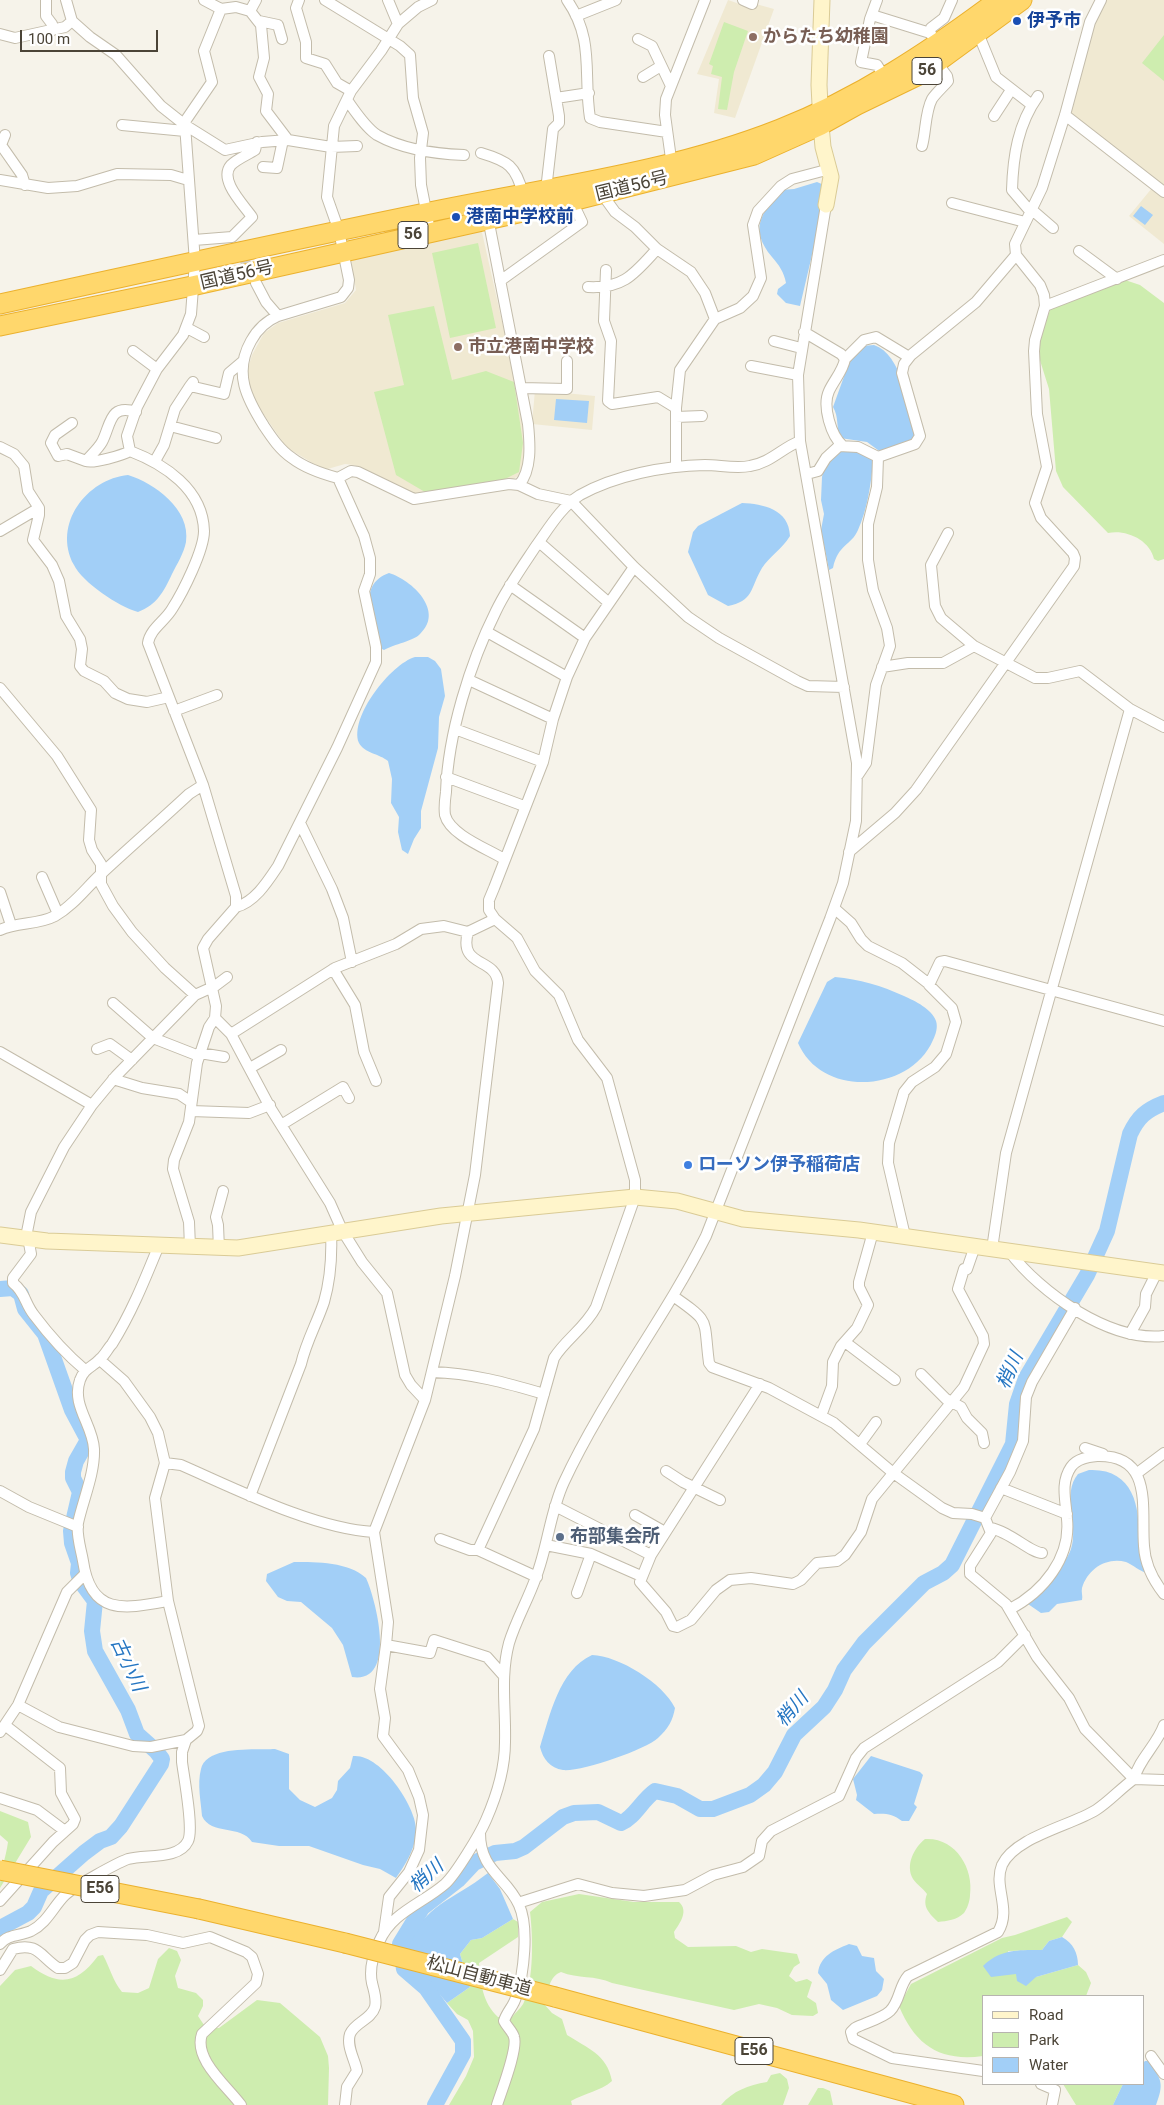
<!DOCTYPE html>
<meta charset="utf-8">
<style>
body{margin:0}
#map{position:relative;width:1164px;height:2105px;overflow:hidden;background:#f6f3ea;font-family:Roboto,sans-serif}
canvas{display:block}
.legend{position:absolute;left:982px;top:1995px;width:162px;height:90px;box-sizing:border-box;background:#fff;border:1px solid #b7b4af;margin:0;padding:6px 9px;list-style:none;font-size:15px;color:#4b4437}
.legend li{display:flex;align-items:center;gap:10px;height:25px}
.legend b{width:25px;border:1px solid #b7b4af}
.scale{position:absolute;left:20px;top:30px;width:138px;height:22px;box-sizing:border-box;border:2px solid #4b4437;border-top:0;padding-left:6px;font-size:15px;line-height:18px;white-space:nowrap;color:#4b4437;-webkit-text-stroke:4px #fff;paint-order:stroke}
</style>
<div id="map">
<canvas width="1164" height="2105"></canvas>
<ul class="legend">
<li><b style="height:6px;background:#fff5cb"></b>Road</li>
<li><b style="height:14px;background:#ceedaf"></b>Park</li>
<li><b style="height:14px;background:#a2cff7"></b>Water</li>
</ul>
<div class="scale">100 m</div>
</div>
<script>
const g = document.querySelector('canvas').getContext('2d');
g.lineJoin = 'round';
function fill(path, color) { g.fillStyle = color; g.fill(path, 'evenodd'); }
function stroke(path, color, width, dash) { g.strokeStyle = color; g.lineWidth = width; g.lineCap = dash ? 'butt' : 'round'; g.setLineDash(dash || []); g.stroke(path); }
function label(font, color, halo, rows, align = 'center') {
  g.font = font + ' Roboto,"Noto Sans JP",sans-serif'; g.lineWidth = 5; g.setLineDash([]); g.textBaseline = 'middle'; g.strokeStyle = halo; g.fillStyle = color; for (const [text, x, y, turn = 0] of rows) {
    g.save(); g.translate(x, y); g.rotate((+turn || 0) * Math.PI / 180); g.textAlign = isNaN(turn) ? turn : align; if (halo) g.strokeText(text, 0, 0); g.fillText(text, 0, 0); g.restore();
  }
}
const education = new Path2D(`
 M728 0 754 9 756 4 774 9 735 118 714 113 719 79 697 74Z
 M1104 0H1164V191L1070 114 1092 24Z
 M1152 188 1164 198V244L1129 216Z
 M481 228 522 410 526 443 522 474 511 480 415 496 354 465 345 464 324 470 286 447 254 400 248 380V368L252 355 264 333 278 323 345 303 356 290 351 261 383 248Z
 M535 390 595 396 592 430 532 424Z`);
const green = new Path2D(`
 M724 22 748 31 734 72 727 110 718 109 722 77 711 74 713 66 709 64Z
 M1164 35V81L1142 63Z
 M478 243 496 328 450 338 432 253Z
 M1125 280 1140 285 1164 303V559L1158 561 1154 559C1150 540 1126 529 1108 533L1063 487 1056 471 1049 389 1038 354 1039 340 1052 305Z
 M434 306 452 380 486 371 514 382 523 443 519 472 505 479 425 492 396 475 374 392 404 385 388 315Z
 M0 1811 28 1822 31 1837 0 1888C0 1871 6 1858 8 1842L0 1835Z
 M925 1839C955 1837 974 1868 970 1895 970 1901 967 1909 964 1913 957 1920 947 1921 938 1922 929 1913 922 1907 927 1894 923 1888 917 1885 913 1879 905 1865 914 1848 925 1839Z
 M579 1894 634 1902H679C689 1911 680 1923 674 1932L675 1938 688 1947 736 1946 751 1952 762 1949 797 1954 800 1963 794 1967 789 1976 796 1982 807 1979 812 1982 807 1997 816 2003 818 2013 813 2016 792 2015 777 2008 759 2004 734 2010 612 1983C595 1975 578 1979 561 1972 549 1976 548 1992 544 2004L552 2013 562 2019 567 2035C587 2048 607 2054 612 2081 601 2091 585 2093 571 2101L572 2105H449L466 2076 474 2057 473 2031 468 2020 457 2014 447 2003 470 1987 460 1954 471 1940 482 1938 513 1919 518 1922V1937L479 1963C481 1984 482 2002 498 2017H512C516 2012 522 2007 524 2002 534 1978 533 1937 530 1912L542 1902Z
 M1067 1917 1072 1922 1062 1937 1049 1941 1042 1950 1008 1951 1016 1974 1036 1977 1078 1965 1086 1972 1091 1983 1086 1996H983V2056C940 2062 915 2045 899 2006L911 1984 1002 1938 1015 1935Z
 M169 1948 177 1951 181 1960 175 1976 178 1988 196 1993 203 2000V2006L198 2016 206 2028H219L257 2000 280 2003 320 2037 328 2056 329 2068 328 2105H0V1986L15 1970 31 1966C59 1987 77 1984 98 1956L103 1955C110 1968 113 1981 122 1992L138 1993 149 1988 158 1959Z
 M780 2073 787 2079 789 2088 783 2105H721C733 2091 748 2085 767 2082L771 2075Z
 M1063 2084H1123L1113 2105H1076Z
 M818 2088H823L830 2091 833 2105H808Z`);
const water = new Path2D(`
 M817 182 824 185 816 238 800 306 786 303 777 294 778 289 786 283C784 272 779 265 772 257 749 229 761 214 781 190L794 189Z
 M1141 206 1153 215 1145 225 1133 216Z
 M874 345C902 354 908 406 916 431L915 439 882 453 867 442 840 438C836 427 839 417 833 407L850 360 862 346Z
 M556 399 589 401 587 423 554 420Z
 M855 450 871 458 873 462C871 485 867 510 858 530 851 546 838 544 833 568L829 570 821 530 824 514 821 500 822 477 824 467 837 451Z
 M128 475C154 483 191 509 186 542 184 553 177 564 172 574 164 591 157 605 138 612 119 607 82 582 74 565 52 524 87 479 128 475Z
 M742 503C763 504 789 509 790 536 782 549 769 557 762 568 750 588 754 601 728 606L708 595 688 552 693 532 698 526Z
 M389 573C412 580 445 611 420 634 414 641 394 644 384 650L380 648C374 623 355 585 389 573Z
 M415 657H428L435 661 441 669 445 696 439 717 438 748 421 811V828L414 839 408 854 402 850 398 832 399 817 391 803 392 779 388 761C380 754 364 753 359 743 349 717 391 664 415 657Z
 M835 977C859 979 882 986 904 996 915 1001 932 1009 936 1021 938 1027 936 1034 933 1040 911 1092 822 1099 798 1043L827 982Z
 M1089 1470C1132 1468 1141 1505 1138 1541L1141 1542 1146 1573C1140 1571 1133 1565 1126 1562 1106 1557 1088 1569 1082 1588 1081 1592 1083 1596 1082 1600L1057 1604 1049 1612 1041 1613 1028 1604C1038 1586 1065 1568 1071 1549 1079 1526 1061 1494 1078 1474Z
 M294 1562C317 1562 349 1562 366 1578 376 1600 398 1684 352 1677L343 1645 332 1628 301 1602 287 1601 278 1597 266 1581 267 1574Z
 M592 1655C619 1656 663 1683 675 1708 673 1720 668 1729 658 1738 645 1750 581 1772 563 1770 550 1768 543 1759 540 1747 550 1715 559 1670 592 1655Z
 M275 1749 289 1754V1789L300 1800 315 1807 332 1798 337 1790 338 1781 350 1768 353 1756C380 1753 415 1805 416 1828 417 1846 406 1864 396 1878L380 1869 363 1865 309 1846H279L252 1842C241 1824 211 1836 202 1816 201 1802 197 1784 201 1769 206 1745 256 1750 275 1749Z
 M871 1756 920 1772 923 1775 914 1804 917 1807 909 1821H902C893 1814 885 1813 874 1814L856 1800 857 1795 853 1779Z
 M488 1873 500 1889 513 1919 482 1938 471 1940 460 1954 470 1987 447 2003 429 1982 414 1969 406 1949C426 1902 451 1902 488 1873Z
 M1062 1937C1073 1943 1078 1953 1078 1965L1036 1977 1026 1986 1017 1981 1016 1974 991 1977 983 1966C1000 1949 1019 1950 1042 1950L1049 1941Z
 M849 1944 857 1946 862 1956 874 1958 876 1971 884 1979 882 1990 877 1996 843 2010 831 2000 827 1984 818 1973C820 1956 834 1950 849 1944Z
 M1145 2061H1149C1162 2080 1164 2084 1156 2105H1113L1123 2084H1143V2063Z`);
const river = new Path2D(`
 M0 1289 13 1288 21 1294 25 1309 45 1334 72 1410 88 1440 76 1461 73 1472V1478L80 1492 71 1531 72 1543 79 1563 78 1573 81 1582 95 1601 92 1631 95 1651 128 1710 137 1734 156 1751 162 1759 161 1764 121 1826 111 1837 100 1841 84 1853 41 1891 34 1907 28 1913 0 1928
 M435 2105 463 2054V2041L426 1988 404 1969 400 1944 422 1908 458 1880 474 1863 495 1853 515 1851 524 1847 563 1817 574 1813 598 1812 621 1823C634 1818 642 1800 655 1791L677 1796 700 1809H713L750 1795 764 1785 775 1772 794 1735 824 1707 835 1690 844 1670 864 1643 924 1583 943 1573 952 1565 1013 1444 1017 1404 1026 1378 1087 1275 1107 1231 1130 1134C1138 1117 1146 1110 1164 1103`);
const streetTunnel = new Path2D(`
 M236 243 252 275`);
const street = new Path2D(`
 M46 0V16L52 24 53 30
 M66 0 72 21
 M299 0 296 8 306 42V58L325 64 337 83 351 91
 M325 0 400 46 410 55 413 98 423 133 420 158 421 185 430 231
 M388 0 398 24
 M432 0 418 7 398 24 381 51 351 91 334 126 327 197 339 231 349 280 348 288 341 297 278 316C266 321 257 330 251 341 233 373 247 399 264 426 272 438 280 450 292 458 305 468 323 474 338 478L351 471 358 472 414 499 509 484 519 485 538 494 571 501 634 567 688 617 719 638 797 681 808 686 844 687
 M567 0C595 40 583 74 590 118L600 122 667 132
 M743 0 752 4 753 0
 M877 0 870 19 861 62 877 65 885 78
 M221 9 236 7 250 11 261 25 264 58 259 77 268 94 266 111 288 140
 M250 11 256 0
 M872 15 930 33 938 44
 M576 16 616 0
 M259 21 278 25 282 39
 M930 33 931 28 944 18 952 0
 M978 33 996 77 1032 105
 M0 34 15 38 65 27 72 21 90 37 116 55 161 106 185 125 225 150 262 142 288 140 331 147 357 146
 M638 39 652 46 671 86
 M643 77 661 66
 M556 98 589 93
 M347 100C355 111 365 127 377 135 402 149 435 154 464 155
 M1065 115 1164 192
 M994 116 1011 90
 M122 125 185 131
 M5 135 1 145 22 175 25 185
 M922 146C926 132 925 112 932 99 936 93 943 87 948 81L947 76 938 64
 M481 153C508 161 516 166 523 194
 M672 166 665 115 666 99 705 0
 M263 167 277 168 283 140
 M0 180 48 188 77 186 117 174 171 175 188 180
 M546 190 553 129 559 123V116L549 56
 M602 194 615 212 635 227 657 249 691 272 705 293 715 319
 M952 203 1025 222
 M1031 209 1053 228
 M1030 211 1012 190C1013 156 1018 124 1038 96
 M488 218 528 424C530 444 532 470 519 485
 M194 240 232 237 252 217C244 205 218 180 231 165 237 159 247 155 255 150L257 142
 M1079 251 1117 279
 M606 270 604 321 611 341 608 401 612 404 658 397 676 408
 M500 281 582 222 572 201
 M256 283 266 302 278 316
 M588 287C624 289 635 273 657 249
 M1045 306 1164 260
 M187 328 204 337
 M804 332 841 354 845 359C843 371 834 380 829 391 822 406 831 436 843 446
 M774 341 801 348
 M133 351 157 369
 M845 359 864 340 876 337 909 357
 M751 366 798 375
 M193 382 190 386 224 394 229 373 242 362
 M521 388 567 389V361
 M676 417 702 416
 M72 423 55 435 51 443 58 456 67 454 86 461C91 455 98 449 102 442 111 425 109 403 136 412
 M170 426 216 438
 M0 447 14 454 24 466 28 491 39 508V515L33 540 52 565 59 581 66 616 80 639 82 649 80 666 84 671 104 681 115 693 128 699 147 702 169 697
 M878 457 915 444 920 436 902 373 904 364 911 355 976 302 1016 255
 M86 461C93 464 123 455 130 451
 M155 461 164 445 175 409 190 386
 M676 467V408L680 370 715 319 740 308 753 296 761 278 753 225 758 211 781 186 792 179 830 169
 M807 474 818 471 826 458 839 446 858 447 878 457 877 487 868 524V560L873 590 887 628 890 646 876 685 866 763 858 775
 M0 531 39 508
 M948 533 931 565 935 606 941 618 974 646
 M539 542 609 603
 M510 585 585 638
 M487 632 567 677
 M882 667 908 663H943L974 646 1035 678H1048L1080 671 1130 709 1164 727
 M469 680 553 719
 M0 688 57 756 91 810 89 840 92 850 101 864V884L113 906 132 932 165 968 195 995
 M174 711 217 695
 M455 729 543 762
 M446 777 524 806
 M300 823 332 889 343 918 352 962
 M849 852 895 813 916 790 1074 566 1075 558 1073 553 1041 518 1035 503 1047 467 1037 414 1034 351 1035 340 1045 306 1044 295 1040 285 1016 255 1015 244 1042 188 1065 115 1090 22 1101 0
 M504 859C488 849 450 835 445 815 444 808 445 799 446 792 448 734 470 663 496 611 507 588 522 567 536 546 549 528 561 507 580 495 616 475 664 466 705 465 719 465 736 469 750 466 770 463 782 448 800 441
 M42 877 58 914
 M0 892 11 925
 M236 907C255 902 268 881 278 866L337 748 376 662V647L364 591 370 574V558L364 536 338 478
 M834 908 851 923 861 939 868 946 902 963 929 984
 M0 930C17 922 38 925 55 916 73 906 86 888 101 874 130 847 160 821 189 794L203 785
 M468 932C458 968 496 957 498 983L475 1175 455 1276 425 1400 374 1532 388 1622 386 1645 430 1653 434 1640 487 1657 503 1675
 M333 969 355 1005 364 1052 376 1081
 M113 1003 153 1038 199 1056
 M215 1018 231 1034 271 1109 330 1203 342 1230 362 1262 387 1293 405 1375 411 1385 425 1400
 M231 1034 335 968 396 944 421 929 444 926 468 932 495 919
 M97 1049 110 1044 132 1060
 M0 1052 92 1105 116 1076 195 995 215 986 227 977
 M200 1053 224 1057
 M250 1068 281 1050
 M113 1079 142 1088 179 1094 191 1102
 M191 1111 249 1113 270 1105
 M281 1125 343 1087 349 1098
 M905 1236 888 1163 889 1143 904 1092 912 1082 935 1067 946 1054 956 1022 952 1008 929 985 940 962 945 961 1164 1021
 M159 1245C145 1279 132 1312 112 1344 108 1348 105 1355 100 1359 93 1367 84 1368 80 1380 71 1405 93 1425 94 1449 95 1473 83 1500 78 1523 76 1535 81 1549 83 1561 91 1616 124 1609 168 1601
 M190 1247 189 1222 173 1169 174 1160 189 1122 197 1063 209 1027 215 1018 216 1006 203 948 208 939 236 907V896L203 785 148 643C150 629 165 621 172 609 183 592 204 550 204 531 203 489 164 464 130 451L127 436 137 407 157 369 183 335 191 314 195 262 185 125 186 120 212 82 204 51 221 9 204 0
 M219 1249 218 1225 216 1217 223 1191
 M992 1249 1006 1153 1130 709
 M1009 1251C1040 1293 1110 1342 1164 1336
 M673 1296C712 1323 703 1318 709 1363L712 1367 769 1388 834 1423 892 1472 942 1508 953 1513 972 1514 985 1518 991 1533 970 1566V1574L1006 1604 1037 1657 1069 1698 1085 1729 1134 1779
 M1130 1334 1145 1307 1146 1294 1157 1272
 M845 1342 895 1380
 M85 1370C66 1354 49 1335 34 1315 25 1304 25 1292 13 1283V1278L31 1254 27 1232 31 1212 64 1147 92 1105
 M432 1372C471 1373 507 1383 544 1394
 M921 1374 946 1399 961 1407 967 1418 982 1433 984 1443
 M821 1416 832 1386 833 1362 841 1346 857 1328 868 1305 859 1287V1282L873 1232
 M860 1444 876 1422
 M1085 1448 1103 1454
 M165 1463 181 1465C236 1489 315 1529 374 1532
 M666 1471 683 1482 720 1500
 M1136 1474 1164 1453
 M1001 1488 1067 1514
 M0 1491 29 1507 78 1527
 M250 1496 301 1364C306 1342 317 1323 324 1302 330 1281 332 1254 331 1232
 M555 1506 651 1555 760 1384
 M635 1515 665 1532
 M985 1518 1010 1472 1023 1441 1026 1397 1032 1382 1075 1308
 M990 1528C1009 1531 1031 1553 1042 1553
 M440 1539 470 1550H478L537 1577
 M546 1545 591 1554 641 1576
 M478 1550 534 1429 554 1358C566 1339 585 1328 596 1307L635 1197V1180L607 1078 578 1040 559 995 535 971 517 938 495 919 489 910V900L494 888 543 762 553 719 567 677 585 638 634 567
 M651 1555 640 1582 666 1612 673 1626 677 1627 691 1620 716 1590 730 1580 751 1578 793 1584 801 1580 817 1563 837 1561 845 1555 861 1532 872 1499 964 1387 984 1344 983 1336 958 1289 964 1269H967L975 1246
 M577 1593 591 1554
 M1010 1609C1043 1592 1071 1558 1067 1519 1066 1501 1060 1483 1071 1467 1077 1458 1089 1457 1098 1456 1154 1455 1141 1509 1144 1546 1145 1565 1153 1580 1164 1594
 M18 1705 59 1727 133 1746 151 1747 186 1740 197 1731 199 1726 168 1601 155 1498 165 1463 158 1433 150 1417 124 1381 100 1360
 M0 1732 18 1705 67 1592 85 1574
 M1134 1779C1139 1759 1157 1745 1164 1725
 M0 1798 37 1810 65 1831
 M480 1833C480 1871 506 1876 519 1905 529 1927 524 1974 516 1997 514 2006 507 2011 504 2021 507 2027 513 2032 514 2037 518 2049 501 2092 497 2105
 M0 1901 53 1842 73 1824 75 1819 61 1793 60 1768 6 1726
 M518 1903 578 1884 612 1893 644 1896 685 1890 713 1875 743 1867 759 1856 762 1841 771 1831 839 1796 856 1758 864 1748 998 1662 1025 1635
 M384 1932 389 1897 409 1872 419 1850 423 1815 419 1797 408 1770 383 1736 385 1718 380 1689 386 1645
 M0 1944C8 1934 20 1936 31 1931 47 1923 53 1907 65 1895 75 1886 115 1864 128 1859 146 1854 179 1860 188 1841 194 1829 184 1778 182 1762V1752L186 1740
 M0 1970 13 1949C38 1942 40 1956 58 1968H65L73 1963 85 1940 90 1935 98 1932 147 1935 183 1943 210 1937 246 1952 252 1957 258 1974 256 1983 202 2034C193 2059 227 2086 241 2105
 M1151 2056 1164 2074
 M983 2071 892 2058 853 2039 851 2032 855 2028C865 2023 883 2018 890 2011 900 2001 899 1986 908 1976L998 1932C1012 1909 993 1887 1002 1865 1015 1837 1070 1826 1096 1810 1110 1801 1121 1788 1134 1779L1164 1780
 M1041 2084 1055 2090 1052 2105
 M345 2105 347 2087 357 2071C355 2060 346 2046 350 2034 355 2022 371 2020 375 2007 377 1999 374 1991 372 1983 369 1969 373 1955 379 1942 392 1912 422 1904 445 1884 456 1874 480 1834 486 1820 497 1795 505 1769 505 1742 506 1708 500 1677 509 1643 516 1620 528 1600 536 1577 548 1546 550 1512 564 1482 604 1396 664 1320 706 1236L830 919 843 883 856 821 857 763 800 441 798 375 826 205`);
const secondary = new Path2D(`
 M822 0 819 85 821 125 823 147 831 177 826 205
 M0 1235 47 1241 238 1248 441 1216 635 1197 677 1201 743 1219 859 1230 1164 1273`);
const highway = new Path2D(`
 M0 304C141 273 283 242 425 213 543 188 666 174 780 129 859 98 930 51 998 0
 M0 326 192 286 572 201 754 155 821 125 857 105 921 74 1022 0
 M199 1909 345 1943
 M555 1997 954 2105`);
const highwayBridge = new Path2D(`
 M0 1870 199 1909
 M345 1943 555 1997`);
const markers = [
 [1017,21,5,"#1a4fb4"],
 [753,37,5,"#8d6e63"],
 [456,217,5,"#1a4fb4"],
 [458,347,5,"#8d6e63"],
 [688,1165,5,"#3f7fe0"],
 [560,1537,5,"#5c6f8a"]
];
const shields = [
 [927,71,30],
 [413,235,30],
 [100,1889,38],
 [754,2051,38]
];
const shieldNames = [
 ["56",927,71],
 ["56",413,235],
 ["E56",100,1889],
 ["E56",754,2051]
];
const transitNames = [
 ["伊予市",1027,21],
 ["港南中学校前",466,217]
];
const educationNames = [
 ["からたち幼稚園",763,37],
 ["市立港南中学校",468,347]
];
const streetNames = [
 ["国道56号",632,187,-14],
 ["国道56号",237,276,-13],
 ["松山自動車道",479,1977,15]
];
const shopNames = [
 ["ローソン伊予稲荷店",698,1165]
];
const serviceNames = [
 ["布部集会所",570,1537]
];
const waterNames = [
 ["梢川",1011,1371,-66],
 ["古小川",127,1665,65],
 ["梢川",793,1710,-49],
 ["梢川",427,1877,-42]
];
fill(education, '#f0e9d2');
fill(green, '#ceedaf');
fill(water, '#a2cff7');
stroke(river, '#a2cff7', 16);
stroke(streetTunnel, '#d4d0c6', 10, [10, 5]);
stroke(street, '#c3bcab', 12);
stroke(secondary, '#dacb96', 17);
stroke(highway, '#ebb12e', 21);
stroke(street, '#fff', 10);
stroke(secondary, '#fff5cb', 15);
stroke(highway, '#ffd76c', 19);
stroke(highwayBridge, '#ebb12e', 21, []);
stroke(highwayBridge, '#ffd76c', 19);
for (const [x, y, r, color] of markers) { const dot = new Path2D(); dot.arc(x, y, r, 0, 2 * Math.PI); g.fillStyle = color; g.fill(dot); stroke(dot, '#fff', 2); }
for (const [x, y, w] of shields) { const box = new Path2D(); box.roundRect(x - w / 2, y - 13.5, w, 27, 4); g.fillStyle = '#fff'; g.fill(box); stroke(box, '#4b4437', 1); }
label('bold 16px', '#4b4437', null, shieldNames);
label('bold 18px', '#164399', '#fff', transitNames, 'left');
label('bold 18px', '#785e54', '#fff', educationNames, 'left');
label('18px', '#4b4437', '#fff', streetNames);
label('bold 18px', '#366cbe', '#fff', shopNames, 'left');
label('bold 18px', '#4e5e75', '#fff', serviceNames, 'left');
label('italic 19px', '#2576c2', '#fff', waterNames);
</script>
